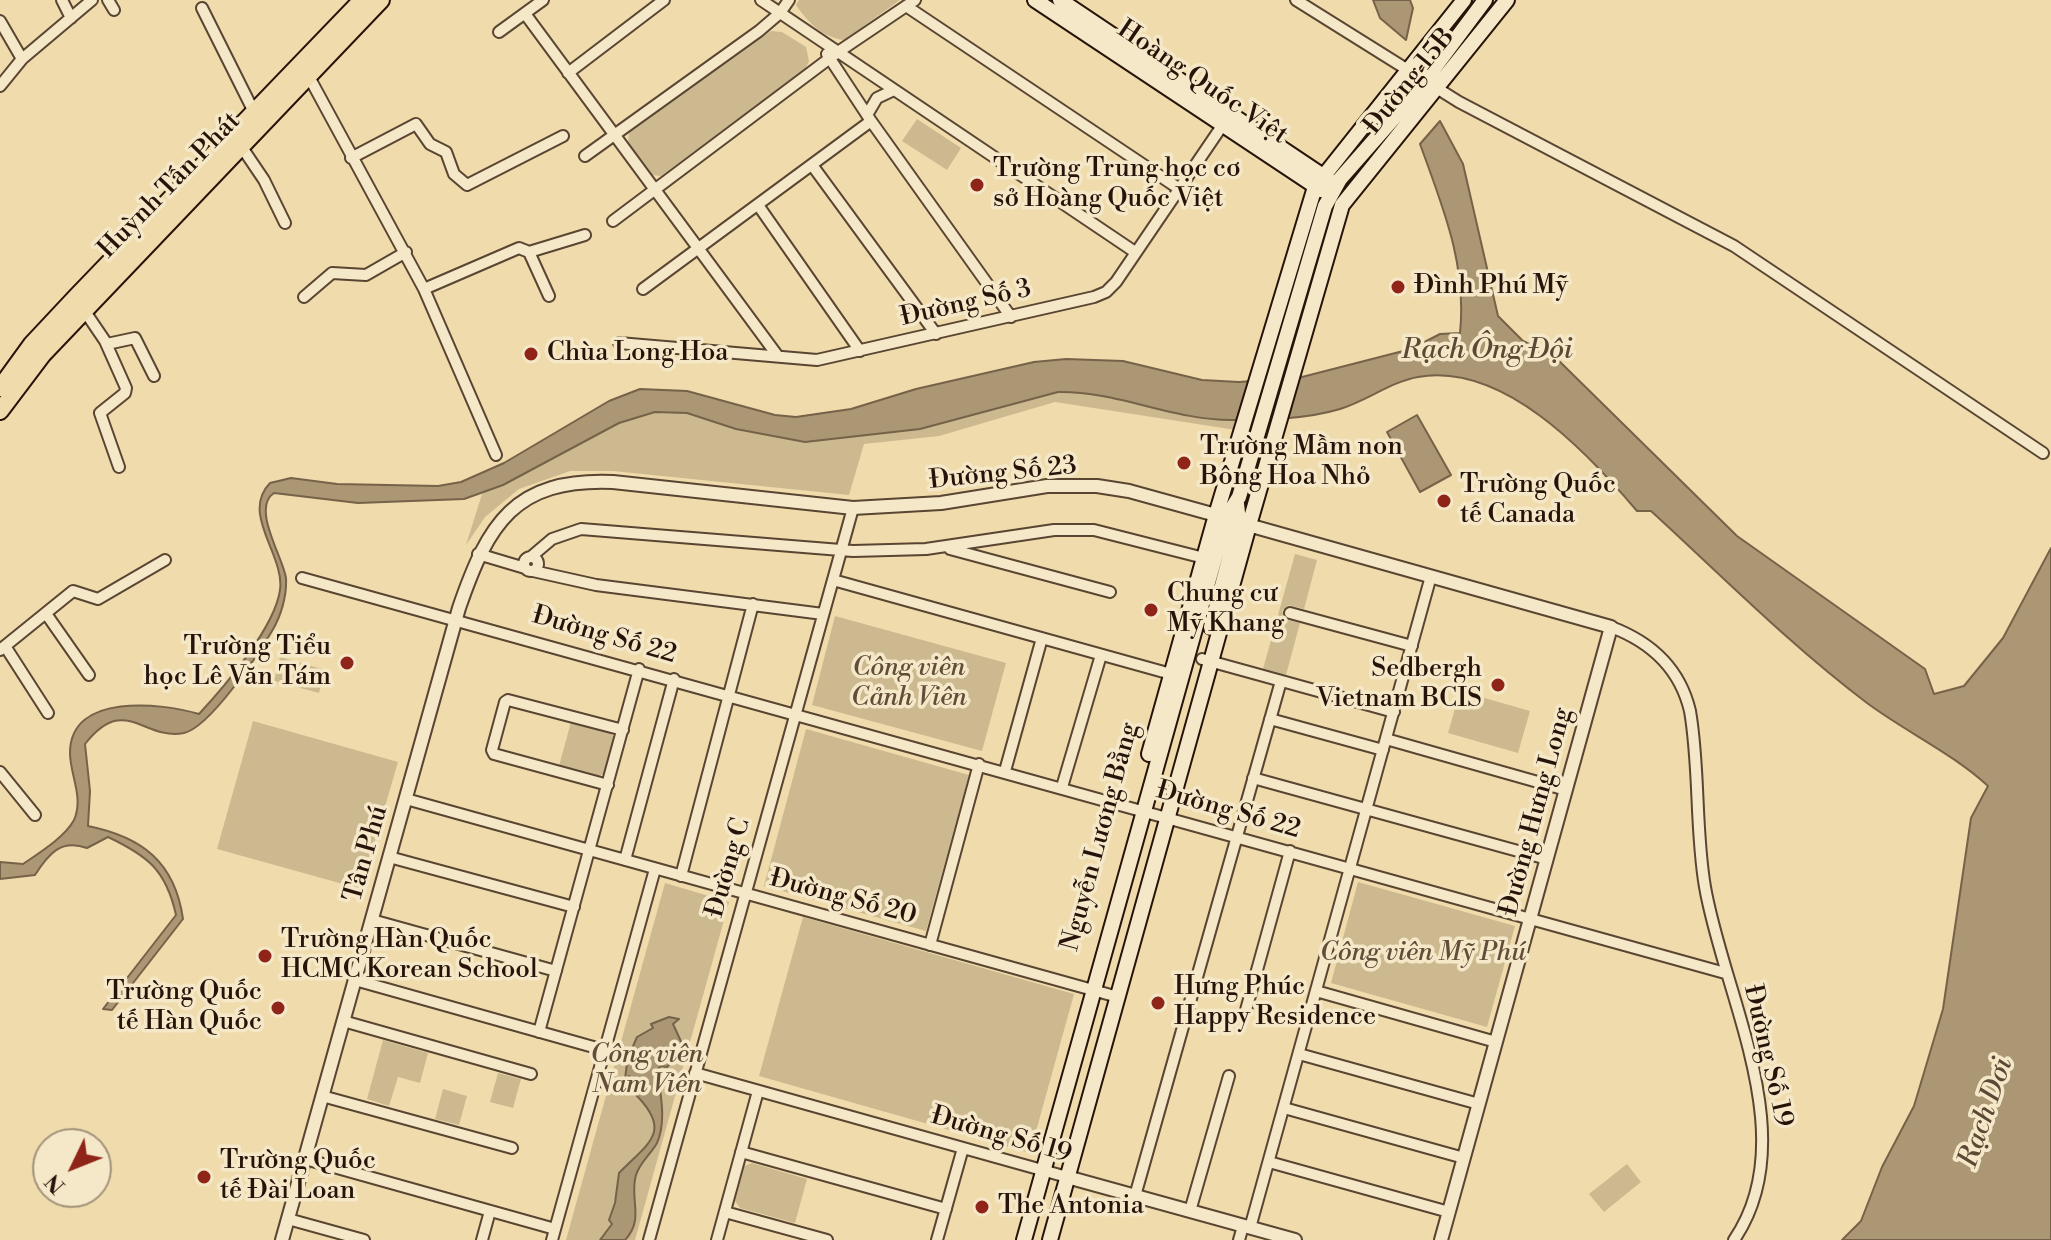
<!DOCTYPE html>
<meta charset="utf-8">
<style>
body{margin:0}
#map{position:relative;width:2051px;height:1240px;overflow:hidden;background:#efdbab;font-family:"Libre Bodoni",serif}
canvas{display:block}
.north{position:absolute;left:32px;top:1128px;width:80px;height:80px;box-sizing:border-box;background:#f5e8c8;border:2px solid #a3937c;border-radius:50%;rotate:227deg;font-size:22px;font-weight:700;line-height:32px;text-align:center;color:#271309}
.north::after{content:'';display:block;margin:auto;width:28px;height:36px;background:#8f2418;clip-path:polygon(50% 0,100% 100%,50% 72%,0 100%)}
</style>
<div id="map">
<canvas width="2051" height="1240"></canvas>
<div class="north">N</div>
</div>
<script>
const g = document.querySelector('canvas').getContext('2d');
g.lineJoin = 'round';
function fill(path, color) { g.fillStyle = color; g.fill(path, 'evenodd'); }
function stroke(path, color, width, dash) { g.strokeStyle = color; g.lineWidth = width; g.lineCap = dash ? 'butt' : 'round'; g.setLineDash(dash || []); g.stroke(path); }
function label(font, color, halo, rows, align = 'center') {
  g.font = font + ' "Libre Bodoni",serif'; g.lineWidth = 7; g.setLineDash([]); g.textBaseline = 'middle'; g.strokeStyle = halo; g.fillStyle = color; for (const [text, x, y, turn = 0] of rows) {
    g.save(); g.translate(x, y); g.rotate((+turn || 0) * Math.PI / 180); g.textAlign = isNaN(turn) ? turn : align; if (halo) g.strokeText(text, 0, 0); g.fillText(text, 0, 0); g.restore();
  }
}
const green = new Path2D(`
 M799 0H900L844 40C824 38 807 22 796 5Z
 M771 31 782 32 806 47 809 61 806 68 661 176 650 175 628 144 629 133Z
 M917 119 961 148 947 170 902 141Z
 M1058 392C1120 391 1177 423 1239 419L1236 430 1055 402 939 436 864 444 849 495 613 471H570L519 489 485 517 466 545 482 494 619 423 655 412 687 413 736 429 805 442 920 429Z
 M1295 554 1317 560 1304 609 1289 605 1282 611 1286 620 1300 623 1286 675 1263 669Z
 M835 616 1006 663 982 751 812 705Z
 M280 657 325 670 319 693 274 681Z
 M1460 691 1530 711 1518 753 1448 733Z
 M253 721 398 762 361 889 217 849Z
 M571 722 611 733 614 738 604 773 599 777 559 766Z
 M806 729 969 775 926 931 764 886Z
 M1358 882 1515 926 1487 1027 1331 983Z
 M665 883 729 902 635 1240H566Z
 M803 917 1074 994 1030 1153 759 1076Z
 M383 1040 428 1053 420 1083 398 1077 389 1106 367 1099Z
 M498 1073 521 1079 513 1108 490 1102Z
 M443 1089 467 1096 459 1125 435 1119Z
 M752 1163 807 1179 795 1223 740 1208 735 1201 744 1166Z
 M1627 1164 1641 1182 1604 1212 1589 1194Z`);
const water = new Path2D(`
 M1373 0H1410L1413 8 1406 40 1380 18Z
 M1440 121 1463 164 1498 316 1523 341 1554 356 1737 536 1925 669 1934 694 1964 686 2003 638 2051 548V1240H1842L1861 1221 1882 1167 1914 1106 1943 1009 1971 818 1988 786C1952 753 1906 732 1867 703 1790 645 1721 575 1651 511H1637C1587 452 1503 362 1418 377 1390 382 1367 401 1340 409 1307 419 1266 420 1231 420 1172 420 1117 391 1058 392L920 429 805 442 736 429 687 413 655 412 619 423 503 485 464 499 358 503 274 493C251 508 283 557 286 578 287 596 281 616 272 631 258 655 210 727 184 733 143 741 125 693 85 744L90 791 88 826C142 837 175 862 183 919L112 1010 103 1009 176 915C166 870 148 856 108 837L87 848C61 839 49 853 35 875L0 879V862L23 864C39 853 65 837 74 820 84 797 70 775 70 753 70 692 162 703 199 714 225 686 275 627 280 590 285 555 240 514 270 483L291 478 337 484 438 486 461 482 504 463 609 401 640 389 687 391 775 415 796 417 851 409 916 389 1034 362 1066 359 1123 361 1202 380 1239 382 1302 377 1411 349 1440 334 1460 333C1467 264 1443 208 1420 144Z
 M1417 415 1451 475 1420 492 1387 432Z
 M669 1017 679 1019 673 1024 684 1048 667 1067 661 1066 657 1070C660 1090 667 1121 657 1143 651 1154 640 1162 636 1175 629 1199 645 1219 625 1240H600L612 1224 609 1220 615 1203 619 1173C648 1143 674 1132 634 1093L640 1087 629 1076 625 1079 627 1063 633 1059 631 1051 637 1037 653 1028 651 1024Z`);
const minor = new Path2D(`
 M62 0 71 18
 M108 0 114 10
 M761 0 1135 252
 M1296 0 1459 102 1734 246 2043 453
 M906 6 1178 188
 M202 8 254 112
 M526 15 777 355
 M0 21 22 59
 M499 32 543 0
 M827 54 871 121 1011 317
 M568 73 664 0
 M308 75 424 289 496 455
 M0 86 22 59 92 0
 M867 115 877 98 894 90
 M241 146 264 180 285 223
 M585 156 759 31 780 13 789 0
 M351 158 416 124 430 144 446 152 454 174 467 185 563 136
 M812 165 936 334
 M758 205 860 351
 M613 221 838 52 915 0
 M529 252 585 235
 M424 289 519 248 529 252 549 296
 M643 289 871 121
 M304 297 332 273 366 275 406 252
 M84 310 105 341 126 388 125 393 100 413 119 467
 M619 343 817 360 1094 297 1106 292 1116 282 1226 120
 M107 344 135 338 154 376
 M950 549 1110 592
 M478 554 525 568
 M532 556 552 539 581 529 853 551 926 549 1054 530H1094L1204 558
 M524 564a7 7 0 1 1 14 0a7 7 0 1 1-14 0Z
 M533 571 596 585 823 614
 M302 578 1725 973
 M833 580 1171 674
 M1290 613 1412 646
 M47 615 89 675
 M1611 627C1651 642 1680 669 1690 711 1700 769 1695 829 1705 887 1724 997 1804 1138 1734 1240
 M5 646 48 713
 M0 650 73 591 98 599 165 560
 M1202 659 1394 712
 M1270 719 1383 750
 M1386 739 1566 790
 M1005 771 1042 638
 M0 772 35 815
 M1253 778 1547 859
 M608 785 494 754 492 750 505 702 508 700 623 730
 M1062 787 1101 655
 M406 799 1118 997
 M389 857 574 907
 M625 860 674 679
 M681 876 753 604
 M372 920 556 971
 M930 945 979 764
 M355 980 604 1050
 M1316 991 1496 1042
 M1246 1010 1290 851
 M343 1021 531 1074
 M539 1032 639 669
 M1299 1054 1479 1104
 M695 1073 1067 1177
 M322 1096 512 1148
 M1284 1108 1464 1158
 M741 1152 946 1209
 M305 1159 555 1229
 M1269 1162 1449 1212
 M1135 1196 1281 681
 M1190 1211 1229 1076
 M725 1212 827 1240
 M288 1219 364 1240
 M1250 1228 1431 576
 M482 1240 490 1211
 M552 1240 655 869
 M649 1240 853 508
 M717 1240 758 1091
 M937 1240 963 1148
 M1239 1240 1243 1226`);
const tertiary = new Path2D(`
 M1241 523 1611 627 1441 1240
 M1067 1177 1295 1240
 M282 1240 459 608C488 524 514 478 613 482L853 508 941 503 1047 486H1097L1129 491 1223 517`);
const secondary = new Path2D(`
 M1035 0 1321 190
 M1060 0 1329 180
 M1211 627 1239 522 1237 504
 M1149 754 1216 515 1315 187 1464 0
 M1024 1240 1226 518 1239 497 1325 206 1340 179 1414 95 1485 0
 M1050 1240 1249 525 1342 205 1507 0`);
const primary = new Path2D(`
 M0 388 32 344 76 297 362 0
 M0 411 43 354 381 0`);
const markers = [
 [977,185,8,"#8f2418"],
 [1398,287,8,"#8f2418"],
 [531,354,8,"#8f2418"],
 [1184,463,8,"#8f2418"],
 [1444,501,8,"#8f2418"],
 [1151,610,8,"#8f2418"],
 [347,663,8,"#8f2418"],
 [1498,685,8,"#8f2418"],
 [265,956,8,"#8f2418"],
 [1158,1003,8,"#8f2418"],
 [278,1008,8,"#8f2418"],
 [204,1177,8,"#8f2418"],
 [982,1207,8,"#8f2418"]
];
const streetNames = [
 ["Đường 15B",1410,82,-51],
 ["Hoàng Quốc Việt",1202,83,34],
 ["Huỳnh Tấn Phát",170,186,-46],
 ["Đường Số 3",966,304,-13],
 ["Đường Số 23",1003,474,-6],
 ["Đường Số 22",604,636,16],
 ["Đường Số 22",1228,811,16],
 ["Đường Hưng Long",1537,812,-75],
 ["Nguyễn Lương Bằng",1101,837,-75],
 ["Tân Phú",367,854,-74],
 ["Đường C",729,868,-74],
 ["Đường Số 20",843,898,15],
 ["Đường Số 19",1767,1056,77],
 ["Đường Số 19",1001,1136,16]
];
const poiNames = [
 ["Trường Trung học cơ",993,170],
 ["sở Hoàng Quốc Việt",993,200],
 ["Đình Phú Mỹ",1414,287],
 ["Chùa Long Hoa",547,354],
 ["Trường Mầm non",1200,448],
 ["Bông Hoa Nhỏ",1200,478],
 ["Trường Quốc",1460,486],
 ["tế Canada",1460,516],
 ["Chung cư",1167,595],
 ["Mỹ Khang",1167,625],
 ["Trường Tiểu",331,648,"right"],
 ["học Lê Văn Tám",331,678,"right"],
 ["Sedbergh",1482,670,"right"],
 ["Vietnam BCIS",1482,700,"right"],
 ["Trường Hàn Quốc",281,941],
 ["HCMC Korean School",281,971],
 ["Hưng Phúc",1174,988],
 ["Happy Residence",1174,1018],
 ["Trường Quốc",262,993,"right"],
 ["tế Hàn Quốc",262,1023,"right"],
 ["Trường Quốc",220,1162],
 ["tế Đài Loan",220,1192],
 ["The Antonia",998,1207]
];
const parkNames = [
 ["Công viên",909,669],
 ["Cảnh Viên",909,699],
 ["Công viên Mỹ Phú",1423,954],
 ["Công viên",647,1056],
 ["Nam Viên",647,1086]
];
const waterNames = [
 ["Rạch Ông Đội",1487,351],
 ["Rạch Dơi",1987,1113,-71]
];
fill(green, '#cdb98f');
fill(water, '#ab9774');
stroke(water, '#766249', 2);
stroke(minor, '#594532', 14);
stroke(tertiary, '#594532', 16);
stroke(secondary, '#271309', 18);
stroke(primary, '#271309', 20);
stroke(minor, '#f5e8c8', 10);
stroke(tertiary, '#f5e8c8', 12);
stroke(secondary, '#f5e8c8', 14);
stroke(primary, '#efdbab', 16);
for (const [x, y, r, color] of markers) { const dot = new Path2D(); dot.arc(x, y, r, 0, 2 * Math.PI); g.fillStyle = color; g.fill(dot); stroke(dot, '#f5e8c8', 3); }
label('26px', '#271309', '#f5e8c8', streetNames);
label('26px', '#271309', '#f5e8c8', poiNames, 'left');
label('italic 26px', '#614d38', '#f5e8c8', parkNames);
label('italic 28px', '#5c4834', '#f5e8c8', waterNames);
</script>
